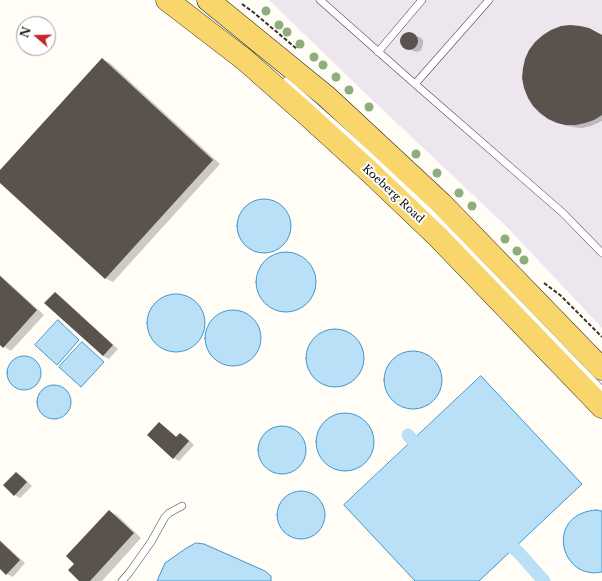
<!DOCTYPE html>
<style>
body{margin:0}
#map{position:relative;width:602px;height:581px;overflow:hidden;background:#fffdf5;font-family:"Libre Baskerville",serif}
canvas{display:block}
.north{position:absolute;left:16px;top:16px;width:40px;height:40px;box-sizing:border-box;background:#fff;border:1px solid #a0a0a0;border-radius:50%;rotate:290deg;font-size:11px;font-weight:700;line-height:16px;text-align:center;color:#111}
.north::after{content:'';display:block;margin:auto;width:14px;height:18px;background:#c4262e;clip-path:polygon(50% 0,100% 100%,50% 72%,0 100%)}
</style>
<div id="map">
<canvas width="602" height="581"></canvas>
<div class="north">N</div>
</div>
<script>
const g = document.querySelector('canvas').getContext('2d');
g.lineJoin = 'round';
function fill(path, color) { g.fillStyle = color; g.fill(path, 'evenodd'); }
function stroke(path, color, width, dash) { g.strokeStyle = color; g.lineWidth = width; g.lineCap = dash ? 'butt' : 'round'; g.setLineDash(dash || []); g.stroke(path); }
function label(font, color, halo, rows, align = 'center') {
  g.font = font + ' "Libre Baskerville",serif'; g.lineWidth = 4; g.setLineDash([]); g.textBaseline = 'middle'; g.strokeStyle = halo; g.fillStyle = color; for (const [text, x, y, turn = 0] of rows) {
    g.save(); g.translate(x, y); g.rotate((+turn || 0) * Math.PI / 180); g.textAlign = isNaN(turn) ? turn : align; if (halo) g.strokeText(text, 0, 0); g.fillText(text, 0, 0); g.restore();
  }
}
const industrial = new Path2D(`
 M269 0H602V328L507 227 365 93Z`);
const water = new Path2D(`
 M237 226a27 27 0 1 1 54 0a27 27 0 1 1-54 0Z
 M256 282a30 30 0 1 1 60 0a30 30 0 1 1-60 0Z
 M147 323a29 29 0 1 1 58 0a29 29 0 1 1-58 0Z
 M205 338a28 28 0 1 1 56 0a28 28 0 1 1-56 0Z
 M58 320 79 340 57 365 35 345Z
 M306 358a29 29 0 1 1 58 0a29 29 0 1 1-58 0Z
 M82 342 104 362 81 387 59 367Z
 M384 380a29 29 0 1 1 58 0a29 29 0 1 1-58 0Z
 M7 373a17 17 0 1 1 34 0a17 17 0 1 1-34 0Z
 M481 376 582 484 479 581H415L344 505Z
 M37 402a17 17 0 1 1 34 0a17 17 0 1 1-34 0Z
 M316 442a29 29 0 1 1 58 0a29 29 0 1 1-58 0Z
 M258 450a24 24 0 1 1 48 0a24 24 0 1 1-48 0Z
 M277 515a24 24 0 1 1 48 0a24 24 0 1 1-48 0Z
 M596 510 602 511V572C560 581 544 514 596 510Z
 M196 543 204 544 265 571 271 576V581H157L165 563 185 549Z`);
const shadow = new Path2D(`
 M407 33H409L415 35 421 38 423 40V44L422 48 420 51 416 52 413 51 404 45 402 42V39L404 35Z
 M602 36V121L591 126 582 128 572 127 563 125 554 121Z
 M102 59 110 63 220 164 113 282 105 278 0 181V172Z
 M0 275 44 315 11 351 0 344Z
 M55 293 60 296 118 349 109 359 103 356Z
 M159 423 164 426 177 437 180 434 186 437 194 445 179 461 174 458Z
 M16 473 22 476 32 486 20 498 15 495Z
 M109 511 117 515 141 538 102 581H81L76 564Z
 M0 540 25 563 13 577 7 574 0 567Z`);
const canal = new Path2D(`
 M408 435 424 453
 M501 536 520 554 544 581`);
const building = new Path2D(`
 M570 25 580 26 589 28 602 35V115L594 120 585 123 576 125H566L557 123 548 119 540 113 533 106 528 98 524 88 522 78 523 68 525 59 529 50 535 42 543 35 551 30 561 26Z
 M400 41a9 9 0 1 1 18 0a9 9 0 1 1-18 0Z
 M102 58 213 160 105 279 0 183V170Z
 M0 276 37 310 3 348 0 345Z
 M55 292 113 345 103 356 44 303Z
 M159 422 176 437 180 433 189 441 173 459 147 435Z
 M16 472 27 482 14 496 3 485Z
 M109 510 134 533 90 581H79L68 570 74 564 66 556Z
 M0 541 20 560 6 575 0 569Z`);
const path = new Path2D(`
 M242 4 253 12 297 49
 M544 283 560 295 602 337`);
const service = new Path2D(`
 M320 0 407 77 563 213 602 253
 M378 52 422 0
 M286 81 375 160 429 211 602 390
 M415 84 489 0
 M122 581 129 573 151 542 165 517 169 513 182 506`);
const primary = new Path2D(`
 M167 0 245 60 305 113 371 173 438 237 602 407
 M208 0 327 97 442 204 602 369`);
const trees = [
 [266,11],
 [279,25],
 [287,32],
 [300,44],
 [314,57],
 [323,65],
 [336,77],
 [349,90],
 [369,107],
 [416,154],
 [437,173],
 [459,193],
 [472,206],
 [505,239],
 [517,251],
 [524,260]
];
const streetNames = [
 ["Koeberg Road",393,194,43]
];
fill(industrial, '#eee6ef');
fill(water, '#b9e0f7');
stroke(water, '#3f96cf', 1);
fill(shadow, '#0003');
stroke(canal, '#b9e0f7', 13);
fill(building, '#5a524d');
stroke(service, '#444', 8);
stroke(primary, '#222', 23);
stroke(path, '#333', 2, [4, 2]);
stroke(service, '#fff', 7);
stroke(primary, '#f9d66b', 22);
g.fillStyle = '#8dad7f';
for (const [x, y] of trees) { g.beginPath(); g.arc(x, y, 4.5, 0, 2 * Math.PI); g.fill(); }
label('11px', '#111', '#fff', streetNames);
</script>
